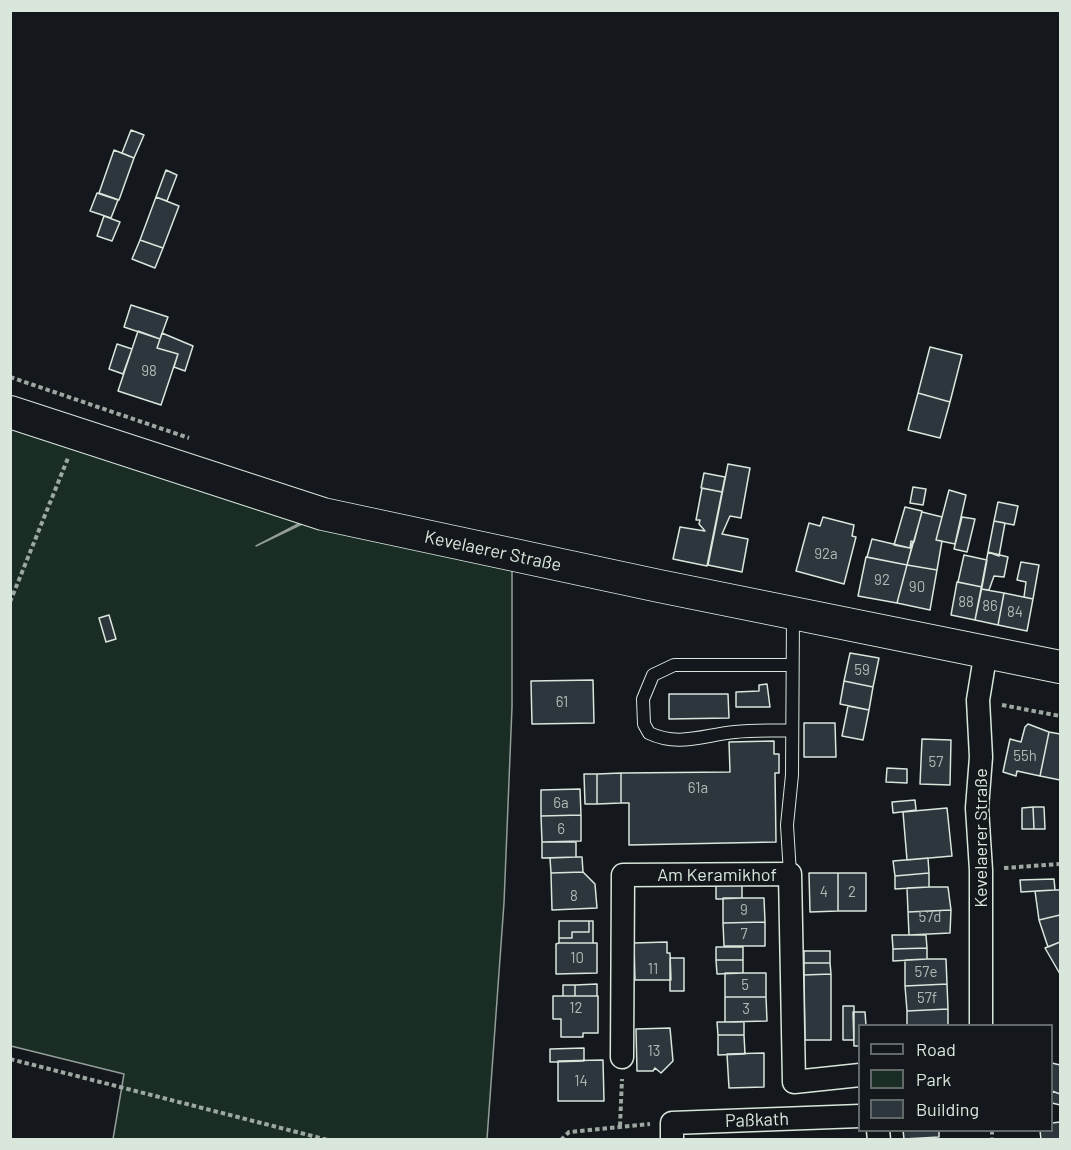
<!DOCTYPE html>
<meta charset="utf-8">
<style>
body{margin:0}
#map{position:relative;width:1071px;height:1150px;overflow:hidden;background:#14181c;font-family:Barlow,sans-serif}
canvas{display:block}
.frame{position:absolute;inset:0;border:12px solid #d8e6dc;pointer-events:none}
.legend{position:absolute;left:858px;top:1024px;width:195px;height:108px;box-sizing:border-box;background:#14181c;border:2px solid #626a69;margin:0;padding:8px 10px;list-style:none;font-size:18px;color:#d8e6dc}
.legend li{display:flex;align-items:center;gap:12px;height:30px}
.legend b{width:30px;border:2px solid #626a69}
</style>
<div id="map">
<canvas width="1071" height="1150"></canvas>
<div class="frame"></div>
<ul class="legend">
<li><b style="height:8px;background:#14181c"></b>Road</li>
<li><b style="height:16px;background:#1a2d24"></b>Park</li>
<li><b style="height:16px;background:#2c363c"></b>Building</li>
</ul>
</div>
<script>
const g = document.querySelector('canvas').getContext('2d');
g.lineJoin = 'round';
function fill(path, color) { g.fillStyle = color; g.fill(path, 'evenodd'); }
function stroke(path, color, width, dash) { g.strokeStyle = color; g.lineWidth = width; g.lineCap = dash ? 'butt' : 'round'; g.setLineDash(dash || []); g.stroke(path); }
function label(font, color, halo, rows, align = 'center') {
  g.font = font + ' Barlow,sans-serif'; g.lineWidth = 4.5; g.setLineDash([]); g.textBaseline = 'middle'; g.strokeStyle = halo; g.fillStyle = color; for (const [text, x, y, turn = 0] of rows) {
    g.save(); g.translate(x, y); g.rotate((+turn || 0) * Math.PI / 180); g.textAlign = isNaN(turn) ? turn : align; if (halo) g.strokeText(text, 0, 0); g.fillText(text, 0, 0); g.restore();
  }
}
const green = new Path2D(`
 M10 416 323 511 256 546 323 514 512 553V707L504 903 487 1139H113L124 1074 11 1046Z`);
const building = new Path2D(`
 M131 130 144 135 134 158 122 153Z
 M114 150 134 158 119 200 99 193Z
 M166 170 177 175 167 201 156 197Z
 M97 193 118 200 111 218 90 211Z
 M156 197 179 206 163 248 140 240Z
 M104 216 120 222 112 241 97 236Z
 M140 240 163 248 155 268 132 259Z
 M131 305 168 317 160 339 124 327Z
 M138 331 160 339 157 348 178 354 161 405 118 391Z
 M162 333 193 346 185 371 174 367 178 354 157 348Z
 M117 344 132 349 123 374 109 369Z
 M930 347 962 355 950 402 918 393Z
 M918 393 950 402 940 438 908 430Z
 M728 464 750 468 741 518 730 516 722 534 748 539 742 572 708 565Z
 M704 473 725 477 722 492 701 488Z
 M913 487 926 489 923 505 910 503Z
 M702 488 722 492 707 566 673 559 680 527 705 531 699 524 700 520H696Z
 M949 490 966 495 955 544 936 540Z
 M998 502 1018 506 1014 525 994 521Z
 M905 507 922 511 914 542 911 541 910 548 894 545Z
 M922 512 942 517 936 540 942 541 937 570 907 565Z
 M823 517 854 525 852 536 856 537 844 584 796 571 809 523 820 526Z
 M962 517 975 519 967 552 954 549Z
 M994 521 1005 523 999 556 988 552Z
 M872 539 910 548 913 542 907 565 867 557Z
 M988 552 1008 557 1004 577 994 576 989 590 981 589Z
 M964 555 987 560 982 587 958 582Z
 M866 557 907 565 897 603 858 596Z
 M1021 562 1039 565 1033 599 1024 597 1026 582 1017 580Z
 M907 565 937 570 930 610 897 603Z
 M957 582 982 587 975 620 951 615Z
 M981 589 1004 593 998 625 975 620Z
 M1004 593 1033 599 1027 631 998 625Z
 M109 615 116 639 106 642 99 618Z
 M850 653 879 658 873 687 844 681Z
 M593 680 594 723 532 724 531 681Z
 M844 681 873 687 869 710 840 704Z
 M767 684 770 707H736V692L759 691V685Z
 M669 694H728L729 718 669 719Z
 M848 706 869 710 863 740 842 736Z
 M804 723H835L836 757H804Z
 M1028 724 1049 732 1040 776 1017 771 1016 776 1003 772 1010 739 1021 742 1025 727Z
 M1049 732 1060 734V780L1040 776Z
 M922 739 951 740 950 785 920 784Z
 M774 741V754H779V773H775L776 842 629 845V803H621V773L730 772 729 742Z
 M887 768 907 769V783L886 782Z
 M621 773V803L597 804V774Z
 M584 774H597V804H585Z
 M580 789 581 815 541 816V790Z
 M915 800 916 810 893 813 892 802Z
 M1033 807H1044L1045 829H1034Z
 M1033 807 1034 829H1022V808Z
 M947 808 952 856 907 860 903 812Z
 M581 815V841L542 842 541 816Z
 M542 842H576V857L542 858Z
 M576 857H582L583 872 551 873 550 858Z
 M928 858 929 873 895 876 893 861Z
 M583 872 595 884 597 908 552 910 551 873Z
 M809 873H838V911L810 912Z
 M838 873H866V911H838Z
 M929 873V887L895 889V876Z
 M1054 879 1055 890 1021 892 1020 880Z
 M716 885H742V898L716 899Z
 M929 887H948L951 910 908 912 907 888Z
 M1055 890H1060V915L1039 920 1035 891Z
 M723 898H764L765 922 723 923Z
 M951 910 950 933 909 935 908 912Z
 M1060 915V942L1048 947 1039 920Z
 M559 921H589V932H572V938H559Z
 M589 921H593V943H559V938H572V932H589Z
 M765 922V946H724L723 923Z
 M892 935H926L927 948 893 949Z
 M667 942V953H670L671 980H635L634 943Z
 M1060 942V974L1045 948Z
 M559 943H597V973L556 974V944Z
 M716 947H743V960H716Z
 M927 948V959L893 961V949Z
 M804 951H830V963H804Z
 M670 958H684V991H670Z
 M927 959H946L947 984 905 986V960Z
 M716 960H743V973L717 974Z
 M804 963H830L831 974 804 975Z
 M725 973H766V997H725Z
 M831 974V1040H805L804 975Z
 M597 984V996H575V985Z
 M947 984 948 1009 907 1011 905 986Z
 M563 985H575V996H563Z
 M553 996H598V1033H583V1037H561V1019H553Z
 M725 997H766L767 1021 725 1022Z
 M843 1006H854V1040H843Z
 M948 1009V1026H907V1011Z
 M853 1012H865L866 1026H860V1046H854Z
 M717 1022H744V1035H718Z
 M670 1028 673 1061 661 1073 655 1068 653 1071H637L636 1029Z
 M718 1035H744L745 1054 718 1055Z
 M584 1048V1061L550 1062V1049Z
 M764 1053V1087L729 1088 727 1054Z
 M603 1060 604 1101H558V1061Z
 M1052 1063 1060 1065V1094L1052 1091Z
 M1052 1091 1060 1094V1105L1052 1103Z
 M1060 1122V1140H1041L1040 1130H1052V1123Z
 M903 1130H939V1137L904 1139Z`);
const path = new Path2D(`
 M10 377 189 438
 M10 602 68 458
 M1002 705 1060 716
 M1004 868 1060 864
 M10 1059 328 1140
 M620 1126 622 1079
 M992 1130V1140
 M561 1140 569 1132 650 1124`);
const service = new Path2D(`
 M791 730C772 731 753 730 735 732 704 735 678 747 649 733L644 724 643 699 653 675 674 665H791
 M790 874 787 825 792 775 793 615`);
const minor = new Path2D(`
 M981 1026V870L977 808 981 757 978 700 986 651
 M622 1057 623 875 790 874 794 1082 860 1075
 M878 1130 879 1140
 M672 1140V1123L860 1116`);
const secondary = new Path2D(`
 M10 412 323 514 659 586 1060 667`);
const numberNames = [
 ["98",149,371],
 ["92a",826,554],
 ["92",882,580],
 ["90",917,587],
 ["88",966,602],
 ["86",990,606],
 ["84",1015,612],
 ["59",862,670],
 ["61",562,702],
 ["55h",1025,756],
 ["57",936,762],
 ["61a",698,788],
 ["6a",561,803],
 ["6",561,829],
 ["4",824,892],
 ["2",852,892],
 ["8",574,896],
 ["9",744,910],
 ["57d",930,917],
 ["7",744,934],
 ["10",577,958],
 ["11",653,969],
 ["57e",926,972],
 ["5",745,985],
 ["57f",927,998],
 ["12",576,1008],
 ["3",746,1009],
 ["13",654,1051],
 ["14",581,1081]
];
const streetNames = [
 ["Kevelaerer Straße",493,551,12],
 ["Kevelaerer Straße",981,838,-90],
 ["Am Keramikhof",717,875],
 ["Paßkath",757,1120,-2]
];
fill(green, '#1a2d24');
stroke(green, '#939e99', 1.5);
fill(building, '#2c363c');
stroke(building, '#d8e6dc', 1.5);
stroke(service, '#d8e6dc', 14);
stroke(minor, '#d8e6dc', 25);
stroke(secondary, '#d8e6dc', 34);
stroke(path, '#9da8a2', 4, [4.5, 3]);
stroke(service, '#14181c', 12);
stroke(minor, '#14181c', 22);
stroke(secondary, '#14181c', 32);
label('15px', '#adbab4', null, numberNames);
label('18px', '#d8e6dc', '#14181c', streetNames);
</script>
